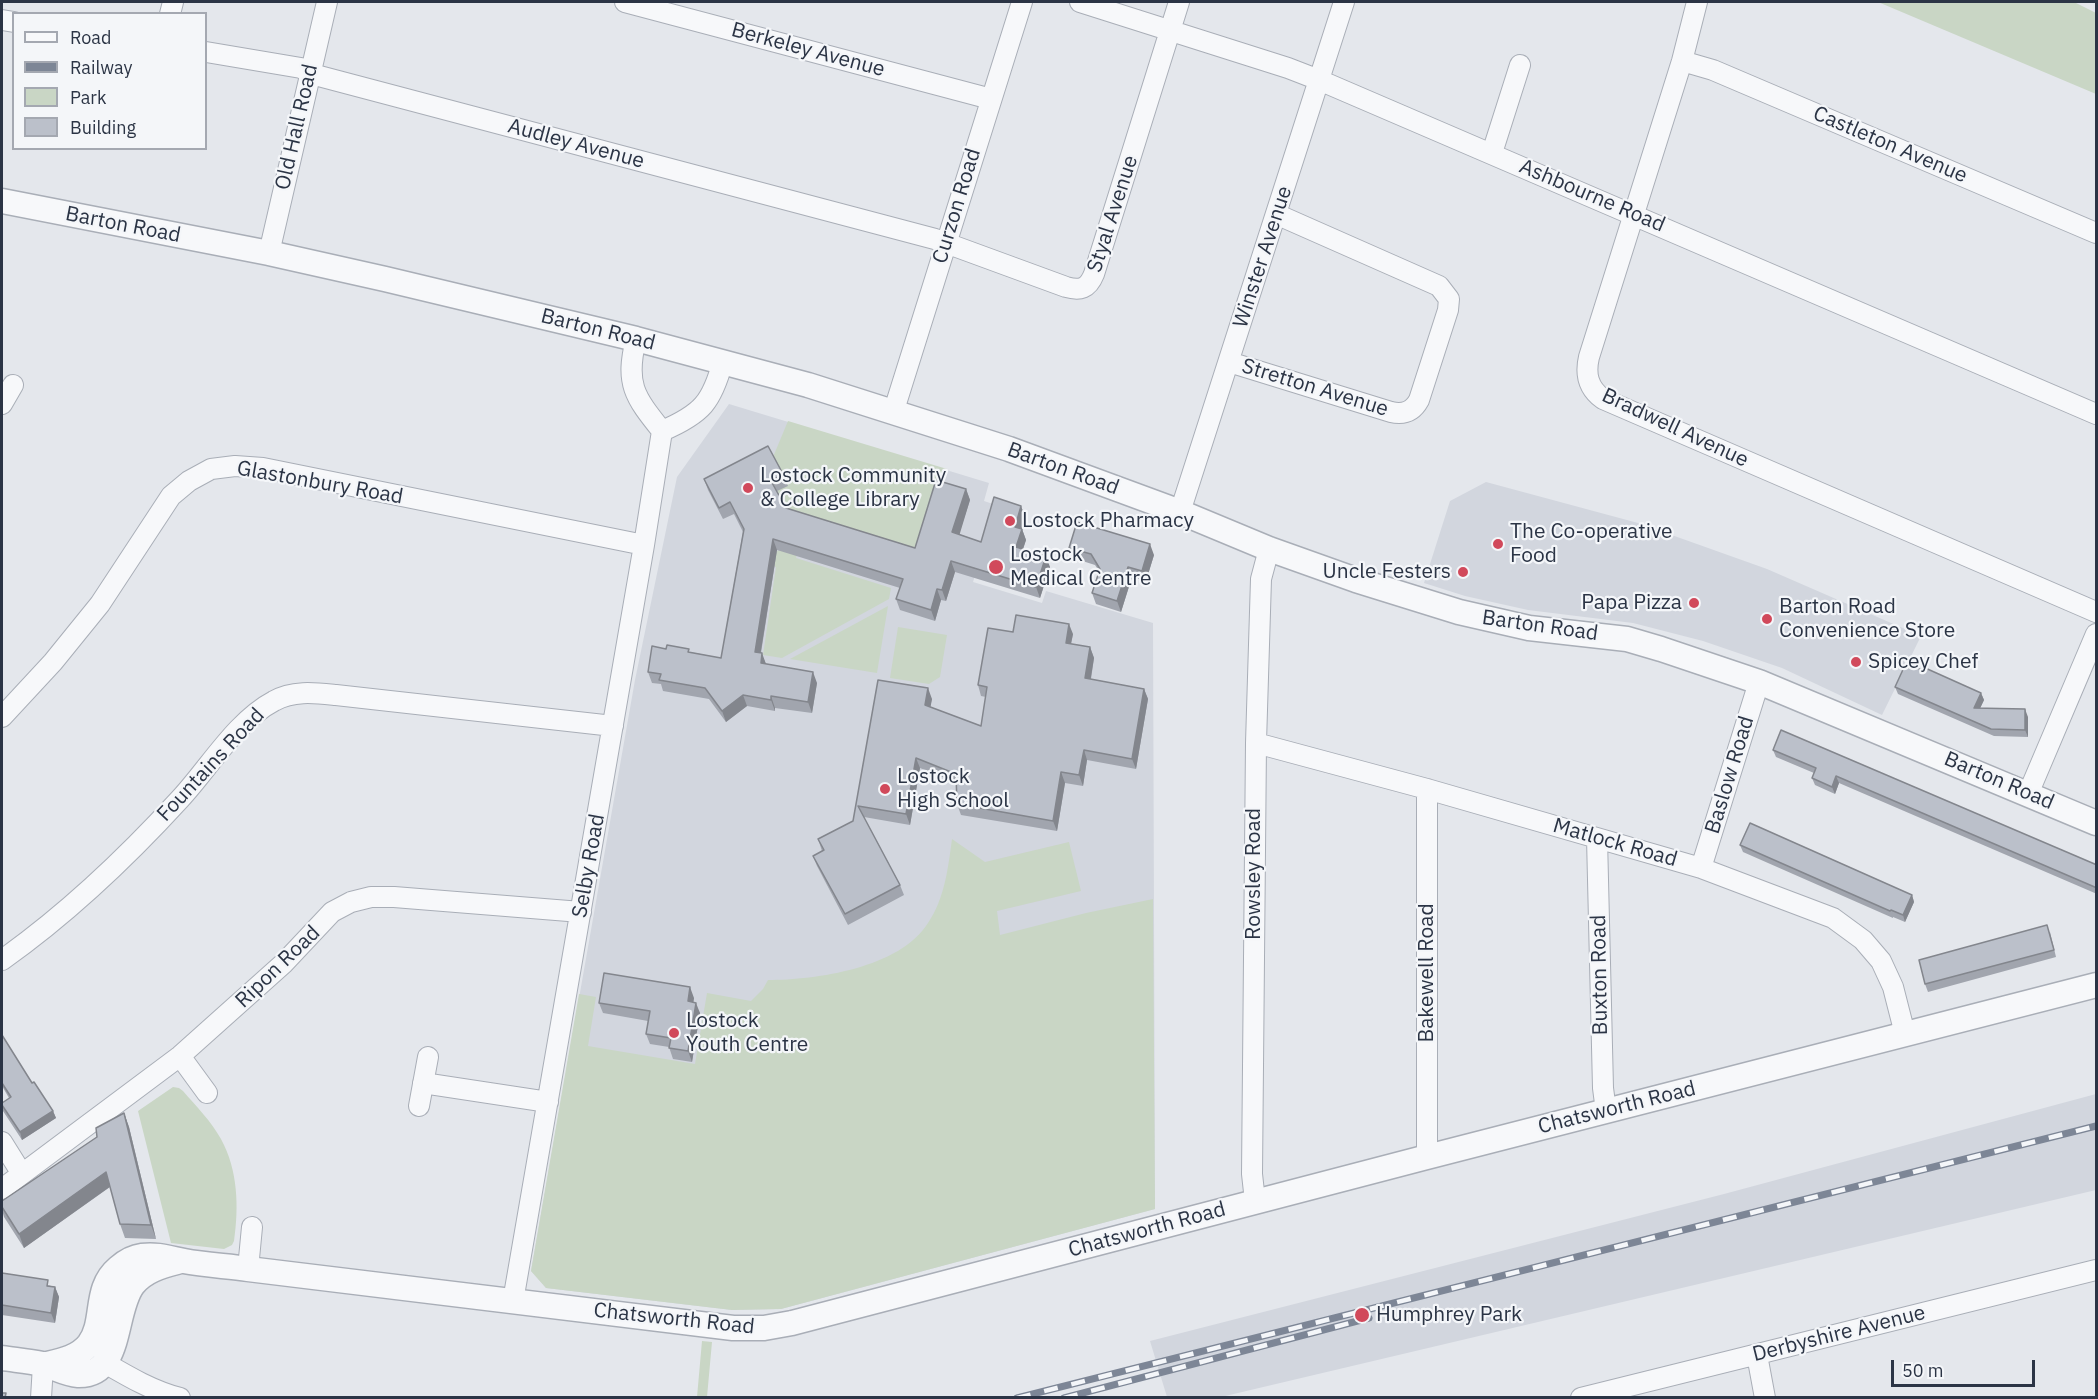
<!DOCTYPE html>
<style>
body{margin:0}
#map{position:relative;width:2098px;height:1399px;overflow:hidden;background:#e4e7ec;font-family:"IBM Plex Sans",sans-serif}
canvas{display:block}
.frame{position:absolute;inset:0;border:3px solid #2b3445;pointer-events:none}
.legend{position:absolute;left:12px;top:12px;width:195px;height:138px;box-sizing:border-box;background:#f4f6f9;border:2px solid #a4a8b1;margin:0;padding:8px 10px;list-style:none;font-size:18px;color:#2b3445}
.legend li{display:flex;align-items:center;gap:12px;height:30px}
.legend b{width:30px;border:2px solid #a4a8b1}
.scale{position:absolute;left:1891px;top:1360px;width:144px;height:27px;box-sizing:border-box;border:3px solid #2b3445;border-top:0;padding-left:8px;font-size:18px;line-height:21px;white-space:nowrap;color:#2b3445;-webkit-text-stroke:4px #f4f6f9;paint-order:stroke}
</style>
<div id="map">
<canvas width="2098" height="1399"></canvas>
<div class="frame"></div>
<ul class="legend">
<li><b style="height:8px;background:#f7f8fa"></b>Road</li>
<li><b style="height:8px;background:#7d8696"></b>Railway</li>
<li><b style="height:16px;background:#c9d6c5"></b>Park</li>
<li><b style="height:16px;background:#bbc0ca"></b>Building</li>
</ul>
<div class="scale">50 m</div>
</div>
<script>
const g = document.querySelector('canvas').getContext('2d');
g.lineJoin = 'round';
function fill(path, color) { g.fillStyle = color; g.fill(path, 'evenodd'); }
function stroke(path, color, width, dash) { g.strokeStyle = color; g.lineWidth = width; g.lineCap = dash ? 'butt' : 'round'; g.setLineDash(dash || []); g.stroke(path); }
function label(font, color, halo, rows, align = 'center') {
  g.font = font + ' "IBM Plex Sans",sans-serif'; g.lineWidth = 4.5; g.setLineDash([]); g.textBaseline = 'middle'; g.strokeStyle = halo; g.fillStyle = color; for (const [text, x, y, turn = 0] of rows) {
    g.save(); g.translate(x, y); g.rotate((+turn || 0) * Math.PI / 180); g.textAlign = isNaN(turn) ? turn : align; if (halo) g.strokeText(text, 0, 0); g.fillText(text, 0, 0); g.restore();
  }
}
const built = new Path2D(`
 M729 404 989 483 984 501 996 505 973 582 1042 603 1046 591 1153 623 1155 1209 781 1309 732 1310 546 1288 531 1271 635 680 677 477Z
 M1486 482 1638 523 1767 569 1921 636 1882 715 1782 668 1703 641 1633 623 1528 610 1465 596 1424 583 1450 501Z
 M2096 1094V1190L1221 1397H1167L1150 1341 1724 1194Z`);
const green = new Path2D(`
 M1878 2H2074L2096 13V94Z
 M788 421 947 469 919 559 790 519 775 492 773 457Z
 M791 543 800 546 796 558 891 588 889 599 782 658 763 655 776 567 767 565 769 556Z
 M888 606 877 673 790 659Z
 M898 627 947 635 940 677 929 684 890 678Z
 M952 839 985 862 1069 842 1081 891 997 911 1000 935 1086 913 1153 899 1155 1209 781 1309 732 1310 546 1288 531 1271 579 994 596 997 588 1046 695 1064 707 993 751 1001 763 989 768 980C816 980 900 968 928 923 945 898 948 868 952 839Z
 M173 1087 179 1088 183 1091C196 1106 211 1121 221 1139 238 1170 239 1207 234 1241L232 1245 224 1249 171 1243 138 1111Z
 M702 1341 712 1342 707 1397H697Z`);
const minor = new Path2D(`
 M625 2 991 99
 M1080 2 1288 68 1319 80 2096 414
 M1697 2 1682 61 1589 357C1585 374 1588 388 1603 399L2096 612
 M170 14 173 2
 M2 20 14 22
 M206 52 301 68 319 76 935 239 1066 287C1080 291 1088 289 1094 274L1179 2
 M1682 61 1713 70 2096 233
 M1492 153 1520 65
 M269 253 327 2
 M636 339C625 384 634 396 662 431 702 414 712 402 723 361
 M1229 362 1391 412C1404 415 1413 411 1419 400L1448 310 1449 299 1439 286 1276 214
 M2 404 13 385
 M894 410 1022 2
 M1180 512 1344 2
 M2 717 53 662 100 604 171 496 189 481 211 469 235 466 263 468 644 545
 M1256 743 1427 789 1701 868 1833 918 1863 940 1881 961 1893 987 1905 1034
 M1427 789V1157
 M2028 794 2096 634
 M1597 838 1603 1088 1606 1111
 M1701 868 1759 682
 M2 960C67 914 126 858 180 799 209 768 236 721 274 701 293 690 316 693 336 695L613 726
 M180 1056 207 1093
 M423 1083 548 1102
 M419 1106 428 1057
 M2 1142 22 1174
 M2 1189 180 1056 284 963 332 912 351 902 371 897H394L581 912
 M1255 1201 1252 1174 1256 743 1261 579 1269 549
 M248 1269 252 1227
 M513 1301 644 545 662 431
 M1757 1355 1765 1398
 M105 1363C129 1377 153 1391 180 1398
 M41 1398 43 1365
 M1581 1398 2096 1270`);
const tertiary = new Path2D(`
 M2 201 269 253 385 279 636 339 808 385 1009 449 1180 512 1269 549 1356 580 1459 612 1529 628 1627 639 1661 649 1759 682 2096 823
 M2 1358C15 1360 29 1361 42 1364 54 1367 65 1374 78 1375 123 1376 113 1311 133 1285 144 1271 161 1266 177 1262
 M43 1365C60 1361 78 1358 89 1344 106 1321 93 1289 118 1268 125 1262 134 1257 142 1256 157 1254 169 1258 184 1261 205 1265 227 1266 248 1269L733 1328H764L792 1323 1427 1157 2096 985`);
const rail = new Path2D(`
 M1017 1398 2096 1126
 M1064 1398 1369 1318`);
const wall = new Path2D(`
 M783 474 788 486 777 491 786 508 915 548 966 489 970 500 959 534 981 542 1021 506 1025 517 1022 529 1026 540 1023 549 1050 567 1040 598 955 572 946 601 941 600 935 621 900 610 896 599 900 588 777 550 761 653 766 664 817 683 812 713 775 708V711L747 706 726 722 709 699 663 691 661 684 652 683 648 672 690 652 721 658 743 532 734 514 723 519 708 490 704 479Z
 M1069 548 1154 555 1146 581 1132 577 1121 612 1096 604 1092 593 1099 571 1095 565 1073 558Z
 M1013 632 1073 634 1071 644 1090 647 1094 658 1091 679 1144 689 1148 699 1136 769 1087 760 1083 786 1065 783 1057 831 961 815 957 804V783L920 768 910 825 864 817 900 885 904 895 848 925 817 866 813 856 822 851 818 839 853 821 878 680 932 699 930 707 981 726 986 697 981 696 978 685Z
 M1922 670 1981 693 1984 700 1980 708 2028 717V737L1994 736 1898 694 1895 687Z
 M1773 750 2097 865V894L1839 783 1835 794 1815 785 1812 778 1814 773 1776 757Z
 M1740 845 1912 895 1914 902 1905 922 1893 917V918L1743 852Z
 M2050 932 2056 957 1928 992 1925 984Z
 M694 998 693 1002 700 1013 692 1062 673 1059 669 1047 650 1044 646 1034 648 1021 603 1013 599 1003Z
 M2 1035 32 1083 53 1111 56 1118 22 1140 3 1111 2 1105 9 1098 2 1086Z
 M124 1113 129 1127 156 1239 125 1238 120 1224 110 1187 24 1248 4 1217 2 1210V1201L97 1137Z
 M2 1273 55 1287 59 1297 55 1323 2 1315Z`);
const shadedWall = new Path2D(`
 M966 489 970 500 957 543 952 532Z
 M1021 506 1025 517 1019 538 1015 527Z
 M1022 529 1026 540 1020 558 1016 547Z
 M773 539 777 550 759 663 755 652Z
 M1150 544 1154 555 1146 581 1142 571Z
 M1046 556 1050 567 1040 598 1036 587Z
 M951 561 955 572 946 601 942 590Z
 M1128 567 1132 577 1121 612 1117 601Z
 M937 589 941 600 935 621 931 610Z
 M1069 624 1073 634 1069 653 1066 643Z
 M1090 647 1094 658 1089 689 1085 678Z
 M762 653 766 664 761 663Z
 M813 672 817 683 812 713 808 702Z
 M928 688 932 699 929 715 925 705Z
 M1144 689 1148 699 1136 769 1132 759Z
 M1981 693 1984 700 1977 715 1974 708Z
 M743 695 747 706 726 722 722 711Z
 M771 696 775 708V711L771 700Z
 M2025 709 2028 717V737L2025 730Z
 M1084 750 1087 760 1083 786 1079 775Z
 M916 758 920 768 910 825 906 814Z
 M1061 772 1065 783 1057 831 1053 821Z
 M1836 776 1839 783 1835 794 1832 787Z
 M1912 895 1914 902 1905 922 1903 915Z
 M690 987 694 998 692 1012 688 1001Z
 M696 1003 700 1013 692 1062 688 1051Z
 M53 1111 56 1118 22 1140 20 1132Z
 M124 1113 129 1127 156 1239 151 1225Z
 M106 1172 111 1186 24 1248 19 1234Z
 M55 1287 59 1297 55 1323 51 1313Z`);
const building = new Path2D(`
 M768 446 783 474 771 481 786 508 915 548 936 480 966 489 952 532 981 542 994 497 1021 506 1015 527 1022 529 1016 547 1046 556 1036 587 951 561 942 590 937 589 931 610 896 599 903 579 773 539 755 652 762 653 761 663 813 672 808 702 771 696V700L743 695 722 711 705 688 659 680 661 674 648 672 652 646 666 649 667 645 689 649 688 652 721 658 744 529 730 502 719 508 704 479Z
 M1077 522 1150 544 1142 571 1128 567 1117 601 1092 593 1100 569 1091 554 1069 548Z
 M1016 615 1069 624 1066 643 1090 647 1085 678 1144 689 1132 759 1084 750 1079 775 1061 772 1053 821 957 804 956 774 916 758 906 814 858 806 900 885 845 914 813 856 824 850 818 839 853 821 878 680 928 688 925 705 981 726 987 687 978 685 988 628 1013 632Z
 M1906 663 1922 670 1923 667 1981 693 1974 708 2025 709V730L1991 729 1895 687Z
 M1781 730 2097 865V888L1836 776 1832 787 1812 778 1816 768 1773 750Z
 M1750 823 1912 895 1903 915 1891 910 1890 911 1740 845Z
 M2047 925 2054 950 1925 984 1919 960Z
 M604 973 690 987 688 1001 696 1003 688 1051 669 1048 671 1038 646 1034 650 1011 599 1003Z
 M2 1035 32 1083 34 1082 53 1111 20 1132 2 1105V1103L11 1097 2 1083Z
 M124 1113 151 1225 120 1224 106 1172 19 1234 2 1207V1201L97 1137 96 1128Z
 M2 1273 48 1280 47 1286 55 1287 51 1313 2 1305Z
 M2 1393H6L5 1398H2Z`);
const markers = [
 [748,488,6,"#d1495b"],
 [1010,521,6,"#d1495b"],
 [1498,544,6,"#d1495b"],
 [996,567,8,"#d1495b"],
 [1463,572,6,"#d1495b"],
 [1694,603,6,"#d1495b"],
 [1767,619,6,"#d1495b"],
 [1856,662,6,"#d1495b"],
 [885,789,6,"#d1495b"],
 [674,1033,6,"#d1495b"],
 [1362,1315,8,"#d1495b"]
];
const streetNames = [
 ["Berkeley Avenue",808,50,15],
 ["Old Hall Road",297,127,-77],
 ["Audley Avenue",576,144,15],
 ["Castleton Avenue",1890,145,23],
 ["Ashbourne Road",1592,196,23],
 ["Curzon Road",957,206,-73],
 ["Styal Avenue",1113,214,-72],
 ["Barton Road",123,225,11],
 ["Winster Avenue",1263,257,-72],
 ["Barton Road",598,330,14],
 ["Stretton Avenue",1315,388,17],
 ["Bradwell Avenue",1675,428,25],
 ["Barton Road",1063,469,20],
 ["Glastonbury Road",320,483,10],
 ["Barton Road",1540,626,8],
 ["Fountains Road",211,765,-47],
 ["Baslow Road",1730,775,-73],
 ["Barton Road",1999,781,23],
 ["Matlock Road",1615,843,16],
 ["Selby Road",589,866,-80],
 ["Rowsley Road",1254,874,-90],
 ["Ripon Road",278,967,-44],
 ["Bakewell Road",1427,973,-90],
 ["Buxton Road",1600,975,-91],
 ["Chatsworth Road",1617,1108,-14],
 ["Chatsworth Road",1147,1230,-15],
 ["Chatsworth Road",674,1319,6],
 ["Derbyshire Avenue",1839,1334,-14]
];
const poiNames = [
 ["Lostock Community",760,476],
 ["& College Library",760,500],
 ["Lostock Pharmacy",1022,521],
 ["The Co-operative",1510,532],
 ["Food",1510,556],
 ["Lostock",1010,555],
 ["Medical Centre",1010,579],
 ["Uncle Festers",1451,572,"right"],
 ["Papa Pizza",1682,603,"right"],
 ["Barton Road",1779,607],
 ["Convenience Store",1779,631],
 ["Spicey Chef",1868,662],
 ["Lostock",897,777],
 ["High School",897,801],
 ["Lostock",686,1021],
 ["Youth Centre",686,1045],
 ["Humphrey Park",1376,1315]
];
fill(built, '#d2d6de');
fill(green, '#c9d6c5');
stroke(minor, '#a9aeb7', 22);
stroke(tertiary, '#a9aeb7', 27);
stroke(minor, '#f7f8fa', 20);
stroke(tertiary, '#f7f8fa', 24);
stroke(rail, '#7d8696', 7);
stroke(rail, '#f4f6f9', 4.5, [14]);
fill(wall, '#a1a5ae');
fill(shadedWall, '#83868d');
fill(building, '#bbc0ca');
stroke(building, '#83868d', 1.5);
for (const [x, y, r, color] of markers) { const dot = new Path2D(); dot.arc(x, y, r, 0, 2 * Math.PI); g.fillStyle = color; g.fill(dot); stroke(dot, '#f4f6f9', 2); }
label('21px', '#2b3445', '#f4f6f9', streetNames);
label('21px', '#2b3445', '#f4f6f9', poiNames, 'left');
</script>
